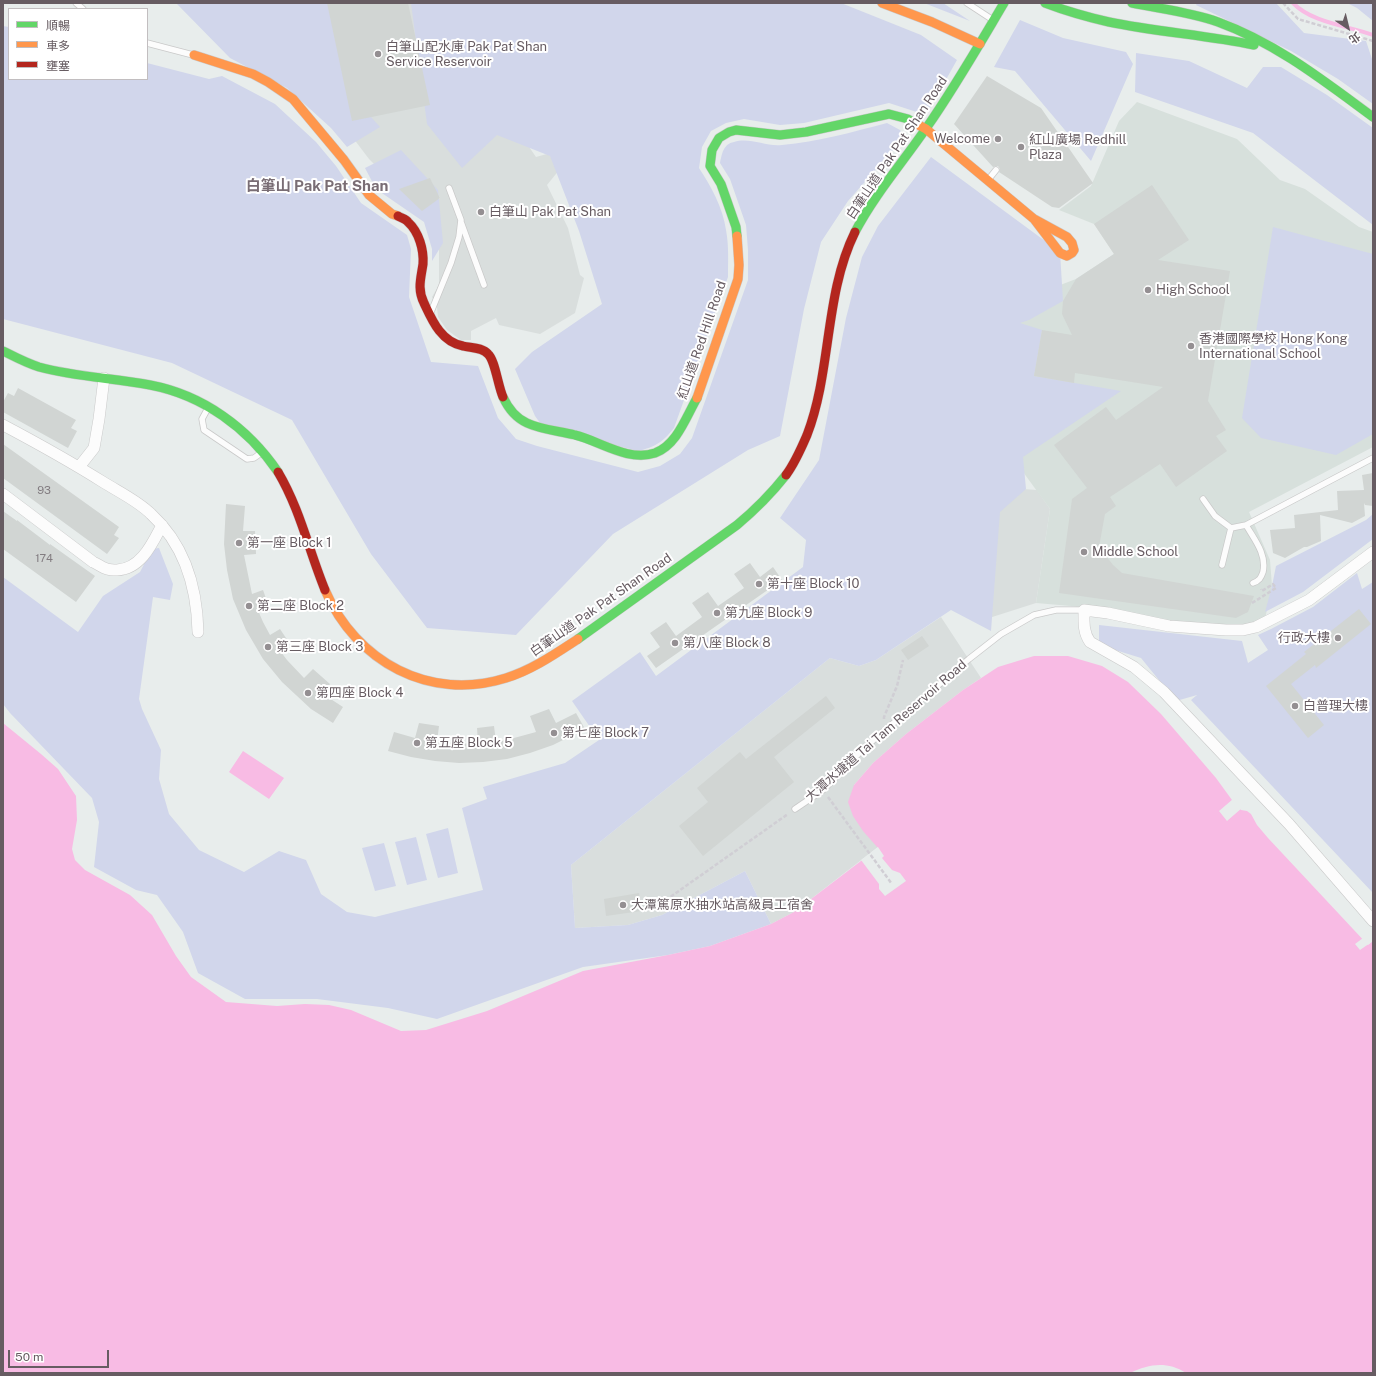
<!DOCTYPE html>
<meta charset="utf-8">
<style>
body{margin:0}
#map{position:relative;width:1376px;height:1376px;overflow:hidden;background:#e8edec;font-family:"Public Sans","Noto Sans TC",sans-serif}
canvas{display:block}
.frame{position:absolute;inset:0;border:4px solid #675c62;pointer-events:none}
.legend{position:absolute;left:8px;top:8px;width:140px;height:72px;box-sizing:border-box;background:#fff;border:1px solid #c2bec0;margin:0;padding:5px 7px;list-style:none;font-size:12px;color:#675c62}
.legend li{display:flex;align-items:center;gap:8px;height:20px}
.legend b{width:20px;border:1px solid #c2bec0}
.north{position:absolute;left:1328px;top:8px;width:40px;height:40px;-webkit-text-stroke:3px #fff;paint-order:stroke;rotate:145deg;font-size:11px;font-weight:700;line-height:16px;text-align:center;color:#675c62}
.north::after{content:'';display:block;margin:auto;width:14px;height:18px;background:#675c62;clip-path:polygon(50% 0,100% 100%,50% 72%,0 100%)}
.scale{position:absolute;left:8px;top:1350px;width:101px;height:18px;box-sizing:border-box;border:2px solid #675c62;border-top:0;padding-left:5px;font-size:12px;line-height:14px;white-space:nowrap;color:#675c62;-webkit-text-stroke:3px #fff;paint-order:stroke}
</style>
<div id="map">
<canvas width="1376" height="1376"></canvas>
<div class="frame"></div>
<ul class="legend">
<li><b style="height:5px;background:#63d668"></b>順暢</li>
<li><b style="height:5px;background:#ff974d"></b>車多</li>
<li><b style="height:5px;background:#b3261e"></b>壅塞</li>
</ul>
<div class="north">北</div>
<div class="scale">50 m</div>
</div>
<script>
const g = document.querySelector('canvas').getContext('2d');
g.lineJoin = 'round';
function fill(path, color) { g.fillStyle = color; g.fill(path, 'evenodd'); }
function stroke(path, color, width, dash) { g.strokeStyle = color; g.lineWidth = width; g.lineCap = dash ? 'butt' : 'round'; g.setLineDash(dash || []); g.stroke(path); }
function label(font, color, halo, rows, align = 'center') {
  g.font = font + ' "Public Sans","Noto Sans TC",sans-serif'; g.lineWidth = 4; g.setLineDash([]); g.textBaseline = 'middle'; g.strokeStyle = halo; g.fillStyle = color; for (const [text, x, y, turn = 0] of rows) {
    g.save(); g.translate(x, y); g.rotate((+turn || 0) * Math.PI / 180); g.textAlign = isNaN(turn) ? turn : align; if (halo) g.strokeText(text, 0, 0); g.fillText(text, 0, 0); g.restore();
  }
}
const industrial = new Path2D(`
 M287 3H454L512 122 536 157 554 152 560 169 547 185 568 228 580 275 584 278 575 313 540 334 499 325 496 318 471 331V340H461L447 330 438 317 437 307 432 297 439 285V245L422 211 440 198 430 179 399 189 369 159 341 122Z
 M994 487 1037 490 1050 509 1036 603 986 619Z
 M941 617 981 678 963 690 906 734 873 763 854 785 878 847 794 912 771 924 745 871 662 915 628 925 575 928 571 865 830 658 859 666 876 660Z`);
const education = new Path2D(`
 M1137 102 1237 139 1280 180 1305 189 1359 227 1373 232V447L1249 512 1270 560 1272 586 1265 619 1245 627 1177 622 1106 609 1036 603 1050 509 1002 443 1013 320 1034 295 1076 279 1114 254 1094 224 1059 210 1091 186 1119 121Z`);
const green = new Path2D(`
 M176 3H337L362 107 380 127 347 147 331 128 287 88 230 58Z
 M411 3H841L921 35 957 60 926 115 889 103 804 123 780 125 744 119 726 123 711 131 702 147 699 168C711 186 723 208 726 230 729 246 728 261 728 277L674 428C663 442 655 447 638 451L543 427 535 416 515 369 532 352 602 304 579 231 550 156 497 135 462 168 427 124Z
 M924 3H943L970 21Z
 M1197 3H1276L1304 33 1366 41 1373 62V104L1338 79 1291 51 1196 5Z
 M1347 3H1373V21L1357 8Z
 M1020 20 1063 38 1126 52 1133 64 1091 161 1015 71 994 67Z
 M3 26 9 27V79H147V63L209 79 222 76 275 104 316 142 336 166 361 203 407 235 411 249 409 297 431 362 478 366 498 418 516 439 537 446 638 472 660 466 680 454 692 438 748 280V250L746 225 730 179 720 163C722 154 723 144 734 142 750 137 766 147 782 145 818 142 852 132 887 123L900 130 903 135 901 141 848 201 821 242 804 309 780 436 748 450 613 534 516 635 427 628 371 554 292 420 172 363 3 319Z
 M1136 53 1189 61 1247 88 1263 67H1281L1327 95 1373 128V225L1253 133 1135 92Z
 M401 150 438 190 443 243 432 261V249L424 222 376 189 365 168Z
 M931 157 1060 252 1063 301 1029 320 1020 323 1042 330 1034 376 1121 391 1023 457 1026 489 1000 512 991 631 951 610 876 660 859 666 830 658 571 865 575 928 628 925 662 915 745 871 771 924 710 946 668 955 583 967 437 1019 388 1008 317 999H245L198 973 183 932 157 895 136 890 94 867 99 822 92 798 10 713 3 704V577L78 632 103 596 140 572 152 549 159 548 173 584 170 600 153 597 139 699 142 709 161 750 159 779 169 814 199 850 244 872 279 851 306 860 321 894 347 912 375 917 483 890 462 808 487 799 483 787 565 763 599 740 572 701 640 652 656 676 803 567 806 540 780 518 819 460 846 318 862 257 878 226Z
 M1273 227 1373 254V434L1336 455 1261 438 1242 418Z
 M1373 514V539L1303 592 1265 612 1272 586 1276 566 1366 520Z
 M1357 573 1362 589 1373 582V893L1191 700 1197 695 1176 701 1141 658 1099 645V625L1242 641 1248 663 1268 650 1258 635 1271 629 1313 607Z
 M448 828 458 873 438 878 426 834Z
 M416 837 427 880 407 885 395 842Z
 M384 843 396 886 375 891 362 848Z`);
const water = new Path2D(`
 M1034 656H1068L1102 666 1128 682 1161 714 1216 778 1232 800 1241 810 1247 811 1251 814 1257 825 1268 838 1368 945 1373 941V1373H1186C1167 1361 1149 1364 1130 1373H3V723L41 754 58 769 76 796 77 820 72 849 75 860 85 870 130 895 152 915 176 956 191 977 226 1002 277 1006 305 1004 329 1005 351 1010 401 1031 426 1030 487 1011 583 971 668 955 710 946 771 924 794 912 878 848 863 831 853 816 848 802 854 785 873 763 906 734 963 690 998 667Z
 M243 751 284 778 269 799 229 772Z`);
const pier = new Path2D(`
 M1233 799 1242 808 1227 821 1219 811Z
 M878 847 884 856 882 858 892 870 900 873 906 881 885 896 879 889V884L861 860Z
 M1363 938 1368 942 1372 939 1373 941 1360 950 1355 944Z`);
const stream = new Path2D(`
 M1293 3C1312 23 1349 26 1373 35`);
const building = new Path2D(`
 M327 3H408L430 105 352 121Z
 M987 76 1041 108 1093 183 1059 208 1052 207 999 172 1000 169 998 166 993 167 954 124Z
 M430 178 440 198 422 211 399 189Z
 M1152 185 1189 240 1158 260 1230 271 1208 401 1226 430 1216 436 1227 451 1176 487 1160 464 1110 497 1116 506 1105 514 1099 547 1113 565 1122 573 1254 596 1248 612 1236 618 1059 593 1072 499 1087 488 1054 445 1106 407 1116 420 1163 387 1075 373 1074 383 1034 376 1042 330 1072 335 1062 314 1063 301 1076 279 1114 254 1094 224Z
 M18 388 76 420 71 428 77 431 68 448 3 412V402L8 393 14 396Z
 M3 444 119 527 114 535 119 538 107 554 3 478Z
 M1373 473V506L1365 505 1364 503 1365 516 1352 523 1320 515 1321 541 1307 547H1304L1285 558 1273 553 1270 530 1295 528 1294 515 1338 510 1337 491 1364 490 1362 475Z
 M226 504 245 506 243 531H255L256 554 244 555 252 594 263 590 268 604 257 608 263 622 270 635 280 629 288 641 278 648 287 660 304 678 313 669 330 684 323 694 343 707 333 723 311 709 282 682 263 659 246 630 233 599 227 570 224 544Z
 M3 511 17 521V520L50 545V544L95 576 76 602 3 549Z
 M750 563 760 577 773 567 782 580 656 668 647 656 660 647 650 633 666 622 676 636 702 617 692 603 708 592 718 606 744 588 734 574Z
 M1359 609 1371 624 1316 668 1315 665 1291 684 1324 725 1308 738 1266 686 1306 654 1304 652Z
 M922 636 929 646 908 660 901 650Z
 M826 696 835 708 774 757 794 782 703 856 679 826 708 802 697 788 740 752 746 759Z
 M549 709 556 723 576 713 585 729 553 745 530 753 507 759 483 762 459 763 435 761 411 757 388 751 394 732 415 738 419 723 439 726 437 742 478 744 477 728 494 726 496 742 514 738 536 732 530 716Z
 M639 893 641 911 606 916 604 899Z`);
const path = new Path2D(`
 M1283 3 1298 19 1373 41
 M1252 603 1276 588 1273 584 1262 591 1261 589
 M884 719V717L897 686 903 660
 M828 797 892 884
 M644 908 656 907 788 814`);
const lane = new Path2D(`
 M76 3 83 9
 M967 3 993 20
 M147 43 193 55
 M988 180 996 170
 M461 222 484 285
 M431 312 451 263 459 237 461 220 449 188
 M208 408 202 419 204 430 247 459 254 458 261 453
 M1203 499 1215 516 1231 528 1246 525 1373 458
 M1246 525C1254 539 1267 554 1263 572 1261 578 1259 581 1253 583
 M1222 565 1231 528
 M795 809 823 790 864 748 969 659 1001 634 1034 615 1056 610H1084`);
const street = new Path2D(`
 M3 425C37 443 71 462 103 482 119 492 138 501 151 514 185 545 197 588 198 632
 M79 467 94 448 99 419 104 378
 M3 494 93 562C98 564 103 568 107 569 110 570 114 570 117 570 141 569 152 544 162 525
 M1373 552 1309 600 1256 627 1243 630H1226L1169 626 1108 613 1084 610C1084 622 1083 632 1090 642L1134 667 1164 692 1289 824 1373 921`);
const fast = new Path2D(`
 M1045 3C1066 11 1087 17 1109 22 1157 32 1206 35 1254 45
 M1132 3C1161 9 1190 12 1218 22 1276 43 1324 81 1373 117
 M855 232C875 194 903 162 927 127 955 87 979 45 1004 3
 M737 236 736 227 721 184 710 166 712 150 719 138 729 132 736 130 780 135 806 132 889 114 908 119 913 122
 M3 351C15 357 26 363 39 367 76 377 113 378 150 385 203 395 248 428 278 472
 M503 397C508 408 516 418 527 423 542 430 560 431 575 435 600 441 628 462 655 453 677 445 686 417 697 398
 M578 639 737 525C755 510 771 494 786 475`);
const slow = new Path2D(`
 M882 3 932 22 980 44
 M194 55 253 74 268 82 293 99 344 160 369 195 392 214 398 216
 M913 122 926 129 1034 219 1067 237 1072 243 1074 250 1072 253 1067 256 1060 253 1034 219
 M697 398 738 279 739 265 737 236
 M325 590C356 662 430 702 506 678 532 670 555 654 578 639`);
const jam = new Path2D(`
 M398 216C401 218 406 219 408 222 419 232 424 250 423 264 421 278 417 289 424 303 432 320 441 342 463 346 471 348 482 347 488 354 495 360 498 386 503 397
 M278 472C300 509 309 551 325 590
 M786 475C795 463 801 449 807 435 832 370 824 295 855 232`);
const markers = [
 [378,54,4,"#948f92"],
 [998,139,4,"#948f92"],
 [1021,147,4,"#948f92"],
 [481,212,4,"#948f92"],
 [1148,290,4,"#948f92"],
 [1191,346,4,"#948f92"],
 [239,543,4,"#948f92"],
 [1084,552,4,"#948f92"],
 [759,584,4,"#948f92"],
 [249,606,4,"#948f92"],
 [717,613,4,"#948f92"],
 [1338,638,4,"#948f92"],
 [675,643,4,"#948f92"],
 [268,647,4,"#948f92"],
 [308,693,4,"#948f92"],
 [1295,706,4,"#948f92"],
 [554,733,4,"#948f92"],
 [417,743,4,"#948f92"],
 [623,905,4,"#948f92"]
];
const numberNames = [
 ["93",44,491],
 ["174",44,559]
];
const poiNames = [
 ["白筆山配水庫 Pak Pat Shan",386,47],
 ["Service Reservoir",386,62],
 ["Welcome",990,139,"right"],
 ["紅山廣場 Redhill",1029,140],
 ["Plaza",1029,155],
 ["白筆山 Pak Pat Shan",489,212],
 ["High School",1156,290],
 ["香港國際學校 Hong Kong",1199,339],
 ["International School",1199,354],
 ["第一座 Block 1",247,543],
 ["Middle School",1092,552],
 ["第十座 Block 10",767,584],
 ["第二座 Block 2",257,606],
 ["第九座 Block 9",725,613],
 ["行政大樓",1330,638,"right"],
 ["第八座 Block 8",683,643],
 ["第三座 Block 3",276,647],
 ["第四座 Block 4",316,693],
 ["白普理大樓",1303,706],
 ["第七座 Block 7",562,733],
 ["第五座 Block 5",425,743],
 ["大潭篤原水抽水站高級員工宿舍",631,905]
];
const streetNames = [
 ["白筆山道 Pak Pat Shan Road",897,148,-56],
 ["紅山道 Red Hill Road",702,340,-71],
 ["白筆山道 Pak Pat Shan Road",601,605,-35],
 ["大潭水塘道 Tai Tam Reservoir Road",886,731,-41]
];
const quarterNames = [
 ["白筆山 Pak Pat Shan",317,186]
];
fill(industrial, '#d9dedd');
fill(education, '#d7e0dc');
fill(green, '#d1d6eb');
fill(water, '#f8bbe4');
fill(pier, '#e8edec');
stroke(stream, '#f8bbe4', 4);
fill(building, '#d1d5d3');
stroke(lane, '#c9c9c9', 7);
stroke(street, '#c9c9c9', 12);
stroke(fast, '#cac9ca', 10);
stroke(slow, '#cac9ca', 10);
stroke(jam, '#cac9ca', 10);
stroke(path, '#d0ced4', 2.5, [4, 2]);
stroke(lane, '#fcfcfc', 5.5);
stroke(street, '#fcfcfc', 11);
stroke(fast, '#63d668', 9);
stroke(slow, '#ff974d', 9);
stroke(jam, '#b3261e', 9);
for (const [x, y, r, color] of markers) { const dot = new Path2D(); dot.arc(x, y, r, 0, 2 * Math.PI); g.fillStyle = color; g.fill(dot); stroke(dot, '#fff', 1.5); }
label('11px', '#827c80', null, numberNames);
label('13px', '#675c62', '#fff', poiNames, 'left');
label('13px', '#675c62', '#fff', streetNames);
label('bold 15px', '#796d74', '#fff', quarterNames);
</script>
